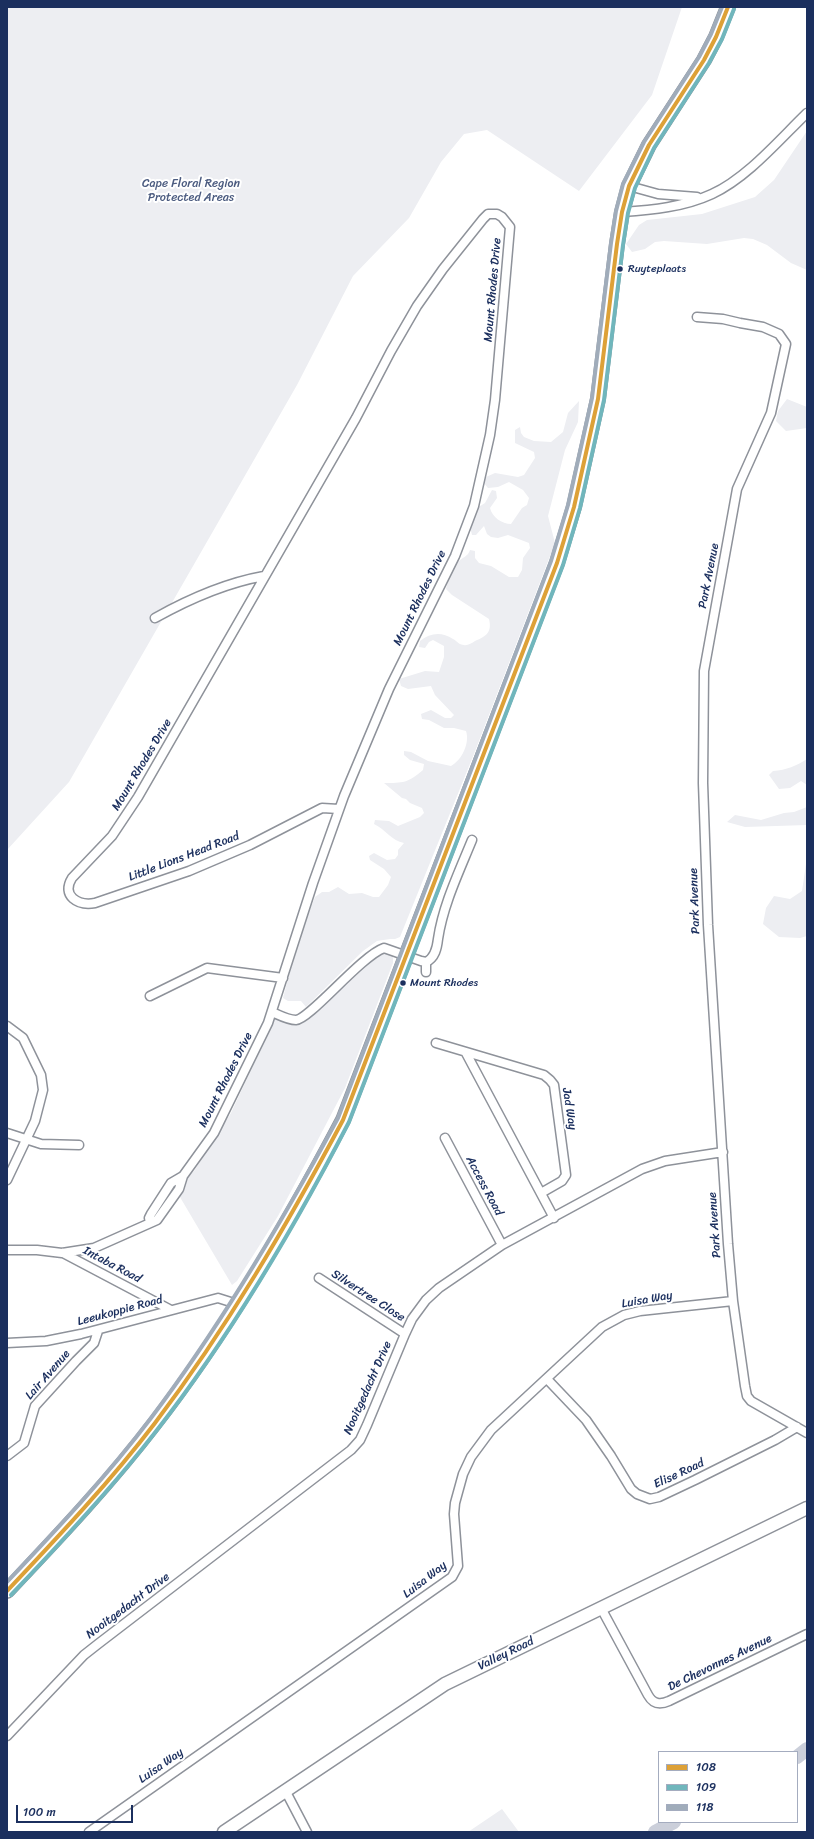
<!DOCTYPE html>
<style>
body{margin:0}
#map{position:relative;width:814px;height:1839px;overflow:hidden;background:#fff;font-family:Sriracha,sans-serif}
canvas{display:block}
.frame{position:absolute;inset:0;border:8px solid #1b2f5e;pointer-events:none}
.legend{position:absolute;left:658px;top:1751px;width:140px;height:72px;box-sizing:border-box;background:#fff;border:1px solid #a4acbf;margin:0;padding:5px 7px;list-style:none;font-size:12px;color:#1b2f5e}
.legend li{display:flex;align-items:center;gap:8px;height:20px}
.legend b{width:20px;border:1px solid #a4acbf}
.scale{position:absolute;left:16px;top:1805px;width:117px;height:18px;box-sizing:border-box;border:2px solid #1b2f5e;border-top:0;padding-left:5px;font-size:12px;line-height:14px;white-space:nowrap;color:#1b2f5e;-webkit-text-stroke:3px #fff;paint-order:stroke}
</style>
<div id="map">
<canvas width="814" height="1839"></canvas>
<div class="frame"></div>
<ul class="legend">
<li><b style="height:5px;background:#dda137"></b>108</li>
<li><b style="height:5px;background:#70b6bc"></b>109</li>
<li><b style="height:5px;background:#a0acba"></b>118</li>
</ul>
<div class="scale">100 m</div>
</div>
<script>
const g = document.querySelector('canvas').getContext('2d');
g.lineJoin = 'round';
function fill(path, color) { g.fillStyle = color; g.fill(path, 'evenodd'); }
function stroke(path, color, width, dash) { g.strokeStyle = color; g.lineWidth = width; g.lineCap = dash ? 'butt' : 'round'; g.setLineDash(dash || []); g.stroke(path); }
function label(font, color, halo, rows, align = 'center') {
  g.font = font + ' Sriracha,sans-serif'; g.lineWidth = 4; g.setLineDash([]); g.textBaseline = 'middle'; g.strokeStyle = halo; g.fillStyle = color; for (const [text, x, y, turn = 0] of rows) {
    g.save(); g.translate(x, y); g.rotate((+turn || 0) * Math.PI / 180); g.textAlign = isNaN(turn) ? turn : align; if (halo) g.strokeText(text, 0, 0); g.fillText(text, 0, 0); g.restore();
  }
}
const green = new Path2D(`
 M7 7H682L652 95 579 191 487 130 464 134 441 162 409 218 353 276 297 385 69 782 7 850Z
 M807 131V270L791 263 767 245 753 239 744 238 707 244 664 241 655 242 645 249 632 252 626 244 639 225 647 220 702 214 755 197 774 180Z
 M787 399 807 407V428L786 431 776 421 778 411Z
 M579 401 578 422 565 450 548 516 555 543 474 754 400 937 395 939H390L377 941 363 951 306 1007 301 1001H288L283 998 298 940 315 897 322 892H329L338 887 349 894 362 893 373 897H379L388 885 391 877 384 869 370 860 369 856 374 853 387 860 395 859 398 855V850L404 843C392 841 385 829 374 824L375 820 389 821 398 826 420 817 424 813 422 808 410 803 406 799 402 798 384 783C403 783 408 783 423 770L424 764 410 760 404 755V751L411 752 428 761 451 766C462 760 470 743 466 731L454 728H444L429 720 422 719 421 714 431 710 445 718H451L454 715 435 695 431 686 408 689 401 686 399 679 425 671 439 672 444 657V646L433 640 429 642 425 648 419 647 420 641C430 633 441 631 453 639 457 641 459 645 464 645 467 646 472 643 475 641 487 636 492 632 489 619L452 595 446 589C448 580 452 570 457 563 462 557 468 557 470 550L475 551V558L479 563 491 566 509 577H518L522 570 523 558 530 548 529 543 508 535 498 538 491 537 487 534 484 526 476 535H472L470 527 471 518 477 508 485 503 492 490 496 491 497 498 490 508C492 517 502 524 511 524L522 508 527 505 529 498 523 490 509 482 498 487 488 488 484 483 486 477 495 473 518 477 524 475 535 458 534 452 515 443V430L520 427 521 433 524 437 534 441 551 442 563 432 568 413Z
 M807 759V785L801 781 790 788 779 789 769 775 773 771C787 770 796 766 807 759Z
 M807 807V825L745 827 727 822 735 815 761 820 784 813 794 812Z
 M806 864 807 936 800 938 779 937 763 924 766 908 774 896 790 899 802 891Z
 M383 951 393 955V963L345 1088 278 1216 237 1281 232 1285 174 1187 194 1171 231 1113 275 1018 297 1023C303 1020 311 1017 316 1013 339 992 356 966 383 951Z
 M502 1809 519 1832H468Z`);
const river = new Path2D(`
 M797 1757 807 1749
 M655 1832 674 1822`);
const street = new Path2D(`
 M629 186 658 194 697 197
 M622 212C652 210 684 207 712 194 747 178 779 140 807 113
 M697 317 723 319 740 323 763 327 779 334 786 344 771 413 737 489 704 671 703 783 708 925 728 1244 733 1301 745 1386 747 1396 751 1401 807 1433
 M155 618C189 599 225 583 264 576
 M426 962V972
 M150 996 207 968 283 978
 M272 1012C279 1015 288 1020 296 1020 310 1019 361 956 384 948L421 961 426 962C435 958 437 948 438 939 443 905 459 872 472 840
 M7 1026 23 1038 41 1075 43 1090 35 1121 7 1180
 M436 1043 544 1075 550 1080 554 1085 566 1175 562 1181 541 1193
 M466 1053 554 1218
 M7 1133 41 1144 79 1145
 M445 1138 502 1245
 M150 1222 149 1218 151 1214 171 1183 183 1176
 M7 1250H37L62 1253 94 1248 157 1220 179 1189 183 1176 214 1133 268 1023 313 883 344 796 389 689 455 556 474 506 490 435 495 400 510 227 502 217 497 214H488L483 219 443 269 417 306 391 351 356 418 138 797 112 836 72 878C61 896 78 906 95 903L189 871 250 845 322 808 339 809
 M63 1253 171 1310
 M319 1278 405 1334
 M7 1343 46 1341 81 1334 218 1298 237 1304
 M547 1379 586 1420 611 1456 631 1489 637 1494 650 1499 659 1497 695 1480 775 1440 797 1427
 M7 1456 24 1443 35 1406 76 1361 94 1343 98 1331
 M601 1608 648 1695C653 1704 660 1705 669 1701L807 1634
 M7 1736 84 1655 98 1644 351 1450 360 1440 367 1425 405 1334 412 1319 426 1300 439 1288 502 1245 642 1169 665 1161 723 1152
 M285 1790 307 1832
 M89 1832 452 1577 458 1566 454 1514 455 1503 463 1474 471 1457 491 1430 602 1327 624 1315 640 1311 733 1301`);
const secondary = new Path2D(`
 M224 1832 445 1684 807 1508`);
const primary = new Path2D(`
 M7 1591C58 1537 110 1482 155 1423 226 1331 289 1223 343 1120L557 563 574 507 598 399 617 244 622 212 629 186 649 145 704 60 716 37 728 7`);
const bus1 = new Path2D(`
 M7 1591C58 1537 110 1482 155 1423 227 1328 287 1225 343 1120L557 563 574 507 598 399 617 244 622 212 629 186 649 145 704 60 716 37 728 7`);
const bus2 = new Path2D(`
 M11 1595C56 1548 101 1500 142 1449 223 1349 290 1236 349 1122L563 565 580 508 604 400 623 245 628 213 635 188 654 148 709 63 722 39 734 9`);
const bus3 = new Path2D(`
 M7 1582C57 1529 107 1476 151 1418 222 1324 282 1222 338 1118L551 561 568 505 592 398 611 243 616 211 623 184 644 142 699 57 711 34 722 7`);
const markers = [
 [620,269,3.5,"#1b2f5e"],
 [403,983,3.5,"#1b2f5e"]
];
const busNames = [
 ["Ruyteplaats",628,269],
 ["Mount Rhodes",410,983]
];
const parkNames = [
 ["Cape Floral Region",191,184],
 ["Protected Areas",191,198]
];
const streetNames = [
 ["Mount Rhodes Drive",493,290,-85],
 ["Park Avenue",709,576,-79],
 ["Mount Rhodes Drive",420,598,-64],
 ["Mount Rhodes Drive",142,765,-59],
 ["Little Lions Head Road",184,857,-21],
 ["Park Avenue",695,901,-92],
 ["Mount Rhodes Drive",226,1080,-63],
 ["Jad Way",569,1109,81],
 ["Access Road",484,1186,62],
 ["Park Avenue",715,1225,-94],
 ["Intaba Road",112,1265,28],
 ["Silvertree Close",368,1296,33],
 ["Luisa Way",647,1300,-10],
 ["Leeukoppie Road",120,1311,-15],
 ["Lair Avenue",48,1375,-49],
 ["Nooitgedacht Drive",368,1388,-66],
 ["Elise Road",679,1474,-25],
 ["Luisa Way",425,1580,-38],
 ["Nooitgedacht Drive",128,1606,-37],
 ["Valley Road",506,1654,-26],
 ["De Chevonnes Avenue",720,1663,-26],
 ["Luisa Way",161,1766,-35]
];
fill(green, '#edeef2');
stroke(river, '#cbcfda', 14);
stroke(street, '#8e929a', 11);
stroke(secondary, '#8e929a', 15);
stroke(primary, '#8e929a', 16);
stroke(street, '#fff', 8);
stroke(secondary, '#fff', 12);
stroke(primary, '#fff', 13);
stroke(bus1, '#dda137', 4);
stroke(bus2, '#70b6bc', 4);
stroke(bus3, '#a0acba', 4);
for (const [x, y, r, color] of markers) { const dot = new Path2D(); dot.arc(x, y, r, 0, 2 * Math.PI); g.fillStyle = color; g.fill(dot); stroke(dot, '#fff', 1.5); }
label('11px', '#1b2f5e', '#fff', busNames, 'left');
label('12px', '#4c5c80', '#fff', parkNames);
label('12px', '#1b2f5e', '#fff', streetNames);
</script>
